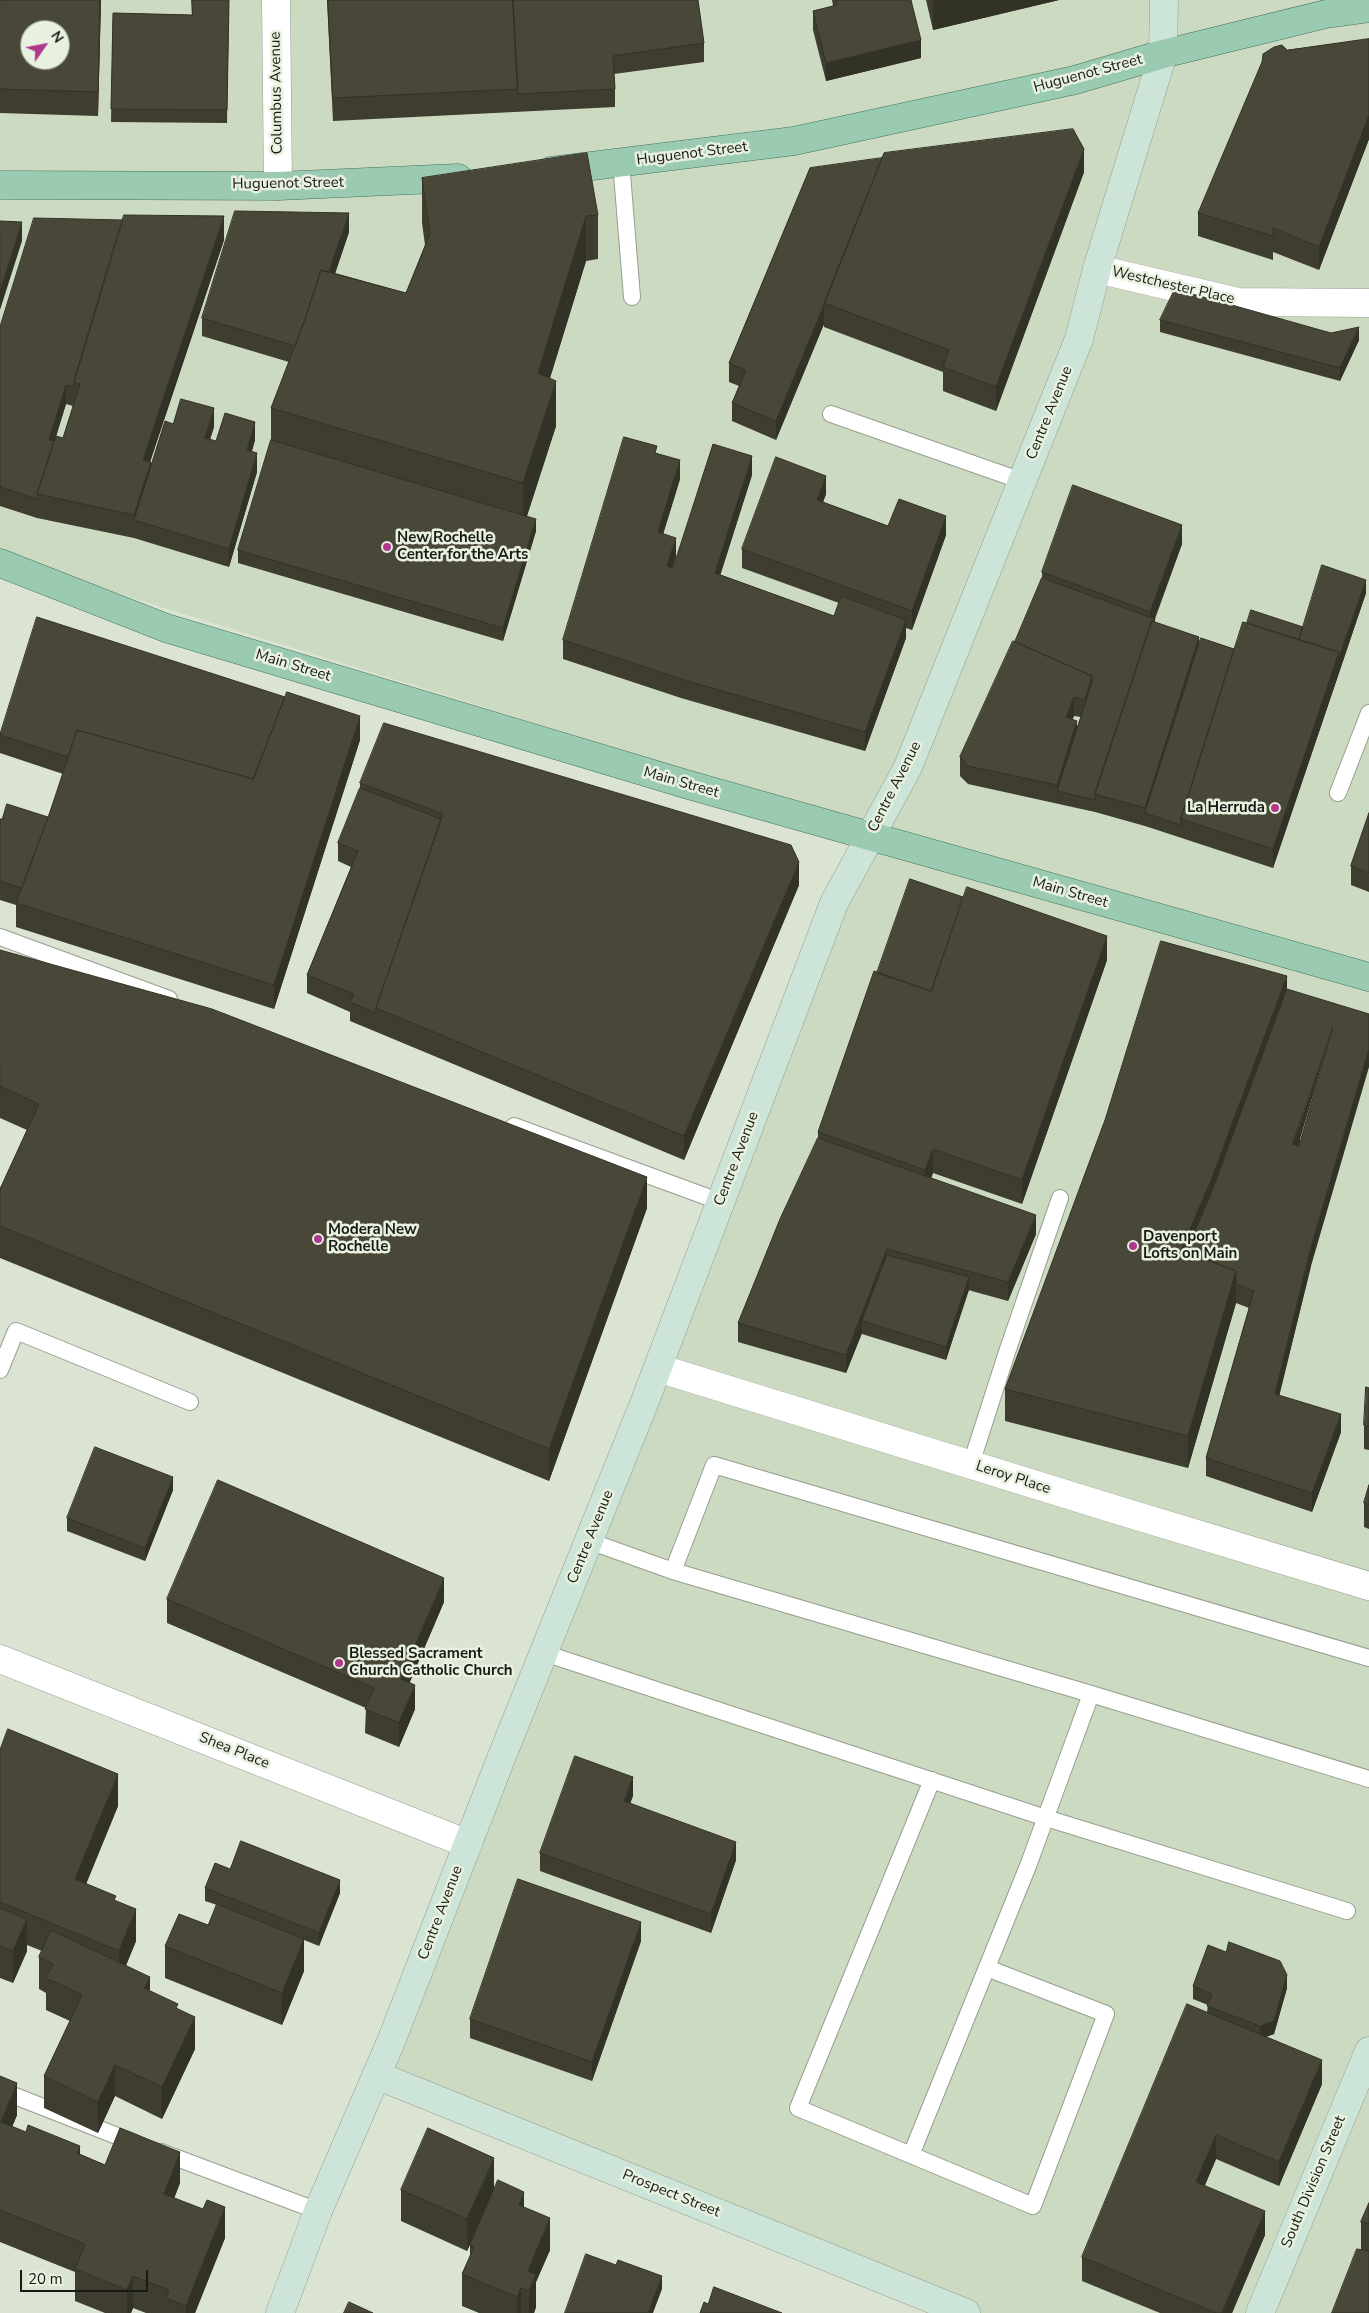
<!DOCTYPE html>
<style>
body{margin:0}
#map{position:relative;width:1369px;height:2313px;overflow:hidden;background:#dbe4d3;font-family:"Nunito Sans",sans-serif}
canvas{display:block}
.north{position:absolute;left:20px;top:20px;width:50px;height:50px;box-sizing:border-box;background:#e8f1e0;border:1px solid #959b8f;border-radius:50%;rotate:57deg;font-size:14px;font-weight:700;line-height:20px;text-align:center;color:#181b15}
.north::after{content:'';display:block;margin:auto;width:18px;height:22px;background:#af378c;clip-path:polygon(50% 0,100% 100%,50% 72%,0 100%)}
.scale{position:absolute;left:20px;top:2270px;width:128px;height:22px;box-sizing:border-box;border:2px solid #181b15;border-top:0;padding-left:6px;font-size:15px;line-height:18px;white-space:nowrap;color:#181b15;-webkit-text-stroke:4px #e8f1e0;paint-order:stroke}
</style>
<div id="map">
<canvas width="1369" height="2313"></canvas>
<div class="north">N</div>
<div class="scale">20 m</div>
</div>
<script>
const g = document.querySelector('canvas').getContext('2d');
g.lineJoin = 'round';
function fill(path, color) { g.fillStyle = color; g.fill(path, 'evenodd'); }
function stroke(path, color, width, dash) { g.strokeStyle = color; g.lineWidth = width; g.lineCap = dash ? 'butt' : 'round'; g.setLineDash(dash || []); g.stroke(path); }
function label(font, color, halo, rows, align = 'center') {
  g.font = font + ' "Nunito Sans",sans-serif'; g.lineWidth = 5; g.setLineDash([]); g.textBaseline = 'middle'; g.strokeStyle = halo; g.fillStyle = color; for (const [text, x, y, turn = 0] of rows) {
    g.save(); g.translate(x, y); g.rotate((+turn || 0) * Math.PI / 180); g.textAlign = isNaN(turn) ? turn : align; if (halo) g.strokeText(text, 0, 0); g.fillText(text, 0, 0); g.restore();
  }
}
const built = new Path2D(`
 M0 0H1369V2313H939L384 2090 877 829 0 557ZM30 30H60V60H30Z`);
const lane = new Path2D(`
 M621 162 632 297
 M831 414 1022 481
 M1338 793 1369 713
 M0 937 169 999
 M514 1126 721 1202
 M0 1370 16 1331 190 1402
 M971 1464 1007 1352 1060 1198
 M589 1541 673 1571 1091 1694 1369 1779
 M673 1571 714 1465 1369 1658
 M544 1653 1046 1818 1347 1911
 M987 1968 1106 2014 1033 2206 911 2155 1028 1866 1091 1694
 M2 2091 135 2143
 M161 2152 318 2211
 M911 2155 798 2108 932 1780`);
const street = new Path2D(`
 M276 0 278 186
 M1097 269 1238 302 1369 303
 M658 1368 1114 1509 1369 1586
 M0 1659 468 1844`);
const secondary = new Path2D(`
 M376 2075 966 2313
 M280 2313 318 2211 392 2039 500 1761 645 1401 834 903 908 767 1079 339 1097 269 1163 54 1164 0
 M1260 2313 1369 2051`);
const primary = new Path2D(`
 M551 171 794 141 1075 80 1163 54 1326 14 1369 8
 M0 185 278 186 458 178
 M0 563 166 628 689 785 1369 977`);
const wall = new Path2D(`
 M0 0H101L98 116 0 113Z
 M229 0 227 123 111 122 113 13 192 15Z
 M327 0H698L704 43V62L614 74 615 89V107L333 121Z
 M832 0H911L921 58 826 81 813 30V11L833 6Z
 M926 0H1059L933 30Z
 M1369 39V139L1319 270 1273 252V260L1198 236V213L1287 50Z
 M810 168 1084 172 996 411 943 391V372L824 327V324L776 440 732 421V403L739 386 729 382V363Z
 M422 178 598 215V259L586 261 550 378 556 426 527 516 536 531 503 641 238 563V550L271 440V408L289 362 202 336V318L349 232 335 273 406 293 425 245 422 223Z
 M224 240 150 462 151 465 173 424 214 427 210 439 216 441 255 440 252 451 257 472 229 567 134 538 37 518 0 506V327ZM66 404 73 406 63 438 55 440Z
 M1160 320 1359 340 1340 381 1160 332Z
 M657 453 680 479 663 534 676 557 672 568 752 475 720 575 834 616 839 603 742 568V549L826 494 823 502 888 526 946 535 912 630 906 628V638L865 751 681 698 563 659V640Z
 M1182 544 1155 619V622L1199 643 1234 649 1247 623 1303 627 1366 593 1273 868 1145 826 1095 812 968 784 960 776V757L1015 642 1042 578V572ZM1074 716 1081 717 1077 727 1072 719Z
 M0 733 360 740 274 1009 16 927V905L0 900V819L48 817 63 774 0 753Z
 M360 783 799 885 684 1160 350 1021V1012L307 993V975L351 867 338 861V843L360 788Z
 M1369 813V892L1351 885V866Z
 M0 950 647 1208 549 1481 0 1258V1189L27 1130 0 1118Z
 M1107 960 1022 1204 933 1173 931 1178 1036 1234 1008 1301 968 1290 946 1360 862 1334V1333L846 1373 738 1342V1323L818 1138V1132L877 973Z
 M1287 989 1311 1266 1279 1396 1341 1432 1312 1512 1206 1476V1458L1249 1308 1236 1303 1188 1468 1005 1421V1389Z
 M1369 1388V1450L1364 1449V1425Z
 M1369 1485V1529L1364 1527V1503Z
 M173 1490 145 1561 67 1531V1518Z
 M167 1599 444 1602 410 1682 415 1709 399 1747 365 1733 366 1708 167 1623Z
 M0 1750 118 1806 86 1884 116 1901 136 1941 126 1965 150 1991 178 2009 195 2049 162 2119 115 2096 98 2133 44 2108V2076L70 2021 46 2010V1993L39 1989V1957L42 1951 27 1945V1951L13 1983 0 1978Z
 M633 1796 630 1803 736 1860 711 1933 540 1871V1853Z
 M230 1869 340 1893 319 1946 304 1940V1971L282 2025 165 1978V1946L208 1925 217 1905 205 1901V1888Z
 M641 1941 592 2081 470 2038V2019Z
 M1193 1986 1287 1988 1274 2034 1266 2037 1322 2084 1279 2186 1216 2159 1205 2185 1265 2235 1232 2313H1160L1082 2281V2257L1207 2012 1208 2005 1193 1999Z
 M0 2076 17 2115 12 2127 105 2165 180 2183 174 2198 225 2238 195 2313H146L133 2308 131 2313H105L75 2301V2272L0 2242Z
 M494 2188 524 2207 550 2250 536 2282V2307L534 2313H479L462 2306V2274L470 2257V2245L467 2251 401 2221V2190Z
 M1369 2203V2313L1361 2250V2222Z`);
const shadedWall = new Path2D(`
 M100 0H101L98 116V92Z
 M933 0H1059L933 30Z
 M921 40V58L826 81V63Z
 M1369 115V139L1319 270V247Z
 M1084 149V172L996 411V387Z
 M349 213V232L304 367V348Z
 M224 216V240L143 483V460Z
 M586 216V261L538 417V373Z
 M22 222V241L0 310V291Z
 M824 305V324L776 440V421Z
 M1359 327V340L1340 381V368Z
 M556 381V426L523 528V483Z
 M66 385V404L49 459V440Z
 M214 408V427L205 456V438Z
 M255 422V440L247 468V450Z
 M257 453V472L229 567V549Z
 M752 456V475L715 592V573Z
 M680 460V479L658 551V532Z
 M151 462V486L134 520V515Z
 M826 476V494L817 519V500Z
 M946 516V535L912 630V611Z
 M536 519V531L503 641V628Z
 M1182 525V544L1150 630V612Z
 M676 538V557L667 585V566Z
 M1366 580V593L1273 868V849L1339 652Z
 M906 620V638L865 751V732Z
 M1199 637V656L1145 813V808Z
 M1092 676V695L1085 718V700Z
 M1074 697V716L1066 736V717Z
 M360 716V740L274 1009V985Z
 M1077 721V740L1057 791V785Z
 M799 862V885L684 1160V1136Z
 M1107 936V960L1022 1204V1180Z
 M1287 976V1008L1188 1266 1181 1250Z
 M1333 1027 1293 1163V1144Z
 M1369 1048V1067L1311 1266 1275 1413V1394L1311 1247Z
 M933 1149V1173L925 1194V1170Z
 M647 1177V1208L549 1481V1449Z
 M1036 1215V1234L1008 1301V1282Z
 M887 1249V1268L862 1321V1333L846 1373V1355Z
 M1236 1271V1303L1188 1468V1436Z
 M969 1277V1290L946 1360V1347Z
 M1341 1414V1432L1312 1512V1493Z
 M173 1477V1490L145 1561V1548Z
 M444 1578V1602L401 1702V1679Z
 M415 1685V1709L399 1747V1723Z
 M118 1774V1806L75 1911V1879Z
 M633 1777V1796L624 1820V1801Z
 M736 1842V1860L711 1933V1914Z
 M340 1880V1893L319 1946V1933Z
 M136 1909V1941L119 1983V1951Z
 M27 1919V1951L13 1983V1951Z
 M641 1922V1941L592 2081V2062Z
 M304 1939V1971L282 2025V1993Z
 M1287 1975V1988L1274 2034 1260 2039V2026Z
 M150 1977V2008L144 1988Z
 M195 2017V2049L162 2119V2087Z
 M1322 2060V2084L1279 2186V2162Z
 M115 2065V2096L98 2133V2102Z
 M17 2083V2115L1 2154V2122Z
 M1216 2135V2159L1196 2206V2182Z
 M80 2146V2178L77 2153Z
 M180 2152V2183L164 2225V2194Z
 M494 2158V2189L467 2251V2219Z
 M524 2192V2224L519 2205Z
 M225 2207V2238L195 2313H186V2306Z
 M1265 2211V2235L1232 2313H1222Z
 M550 2218V2250L536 2282V2307L534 2313H529V2291L528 2271Z
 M133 2276V2308L131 2313H127V2290Z
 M662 2276V2289L653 2313H648Z
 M521 2288V2313H517V2297Z`);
const building = new Path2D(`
 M0 0H100L98 92 0 89ZM30 30H60V60H30Z
 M192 0H229L227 110 111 109 113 13 192 15Z
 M328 0H513L518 89 333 98Z
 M513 0H698L704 43 613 56 615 89 518 94Z
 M836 0H911L921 40 826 63 813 11 837 5Z
 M1369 39V115L1319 247 1273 228V236L1198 213 1262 62 1263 54 1274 47 1282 45 1287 50Z
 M1073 129 1084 149 996 387 943 367 949 350 824 303 884 153Z
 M587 153 598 215 586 216 538 373 556 381 523 483 271 408 304 322 321 270 406 293 430 234 422 178Z
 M882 158 824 305 776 421 732 403 746 370 729 363 810 168Z
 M235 211 349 213 329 272 321 270 304 322 295 346 202 318Z
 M124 215 224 216 143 460 151 462 134 515 37 494 56 436 63 438 80 384 74 382Z
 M34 218 123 220 74 382V387L66 385 49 440 54 441 37 494V499L0 487V327Z
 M0 221 22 222 0 291Z
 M1175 289 1331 333 1359 327 1340 368 1160 320Z
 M181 399 214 408 205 438 216 441 225 413 255 422 247 450 257 453 229 549 134 520 165 421 173 424Z
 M624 437 657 446 655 453 680 460 658 532 676 538 667 566 673 568 713 444 752 456 715 573 834 616 841 596 906 620 865 732 681 679 563 640Z
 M271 440 536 519 503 628 238 550Z
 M776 457 826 476 817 500 888 526 899 499 946 516 912 611 742 549Z
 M1073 485 1182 525 1150 612 1042 572Z
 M1322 565 1366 580 1339 658V652L1299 640Z
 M1042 578 1155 619 1154 622 1152 621 1095 794V800L1057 791 1092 682V676L1015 642Z
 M1251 610 1303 627 1299 640 1247 623Z
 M37 617 285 697 253 779 77 730 68 757 0 735Z
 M1152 621 1199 637 1145 808 1095 794Z
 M1243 622 1339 652 1273 849 1181 819Z
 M1201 638 1234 649 1181 819V825L1145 813Z
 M1013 641 1092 676 1085 700 1074 697 1066 717 1077 721 1057 785 968 766 960 757Z
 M287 692 360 716 274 985 16 903 50 812 77 730 253 779Z
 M384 723 791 845 799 862 684 1136 376 1008 443 814 360 783Z
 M360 788 441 819 376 1008V1013L350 1002 354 994 307 975 358 851 338 843Z
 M7 804 48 817 22 888 0 881V819H2Z
 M1369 813V873L1351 866Z
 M910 879 963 897 931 991 877 973Z
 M967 887 1107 936 1022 1180 933 1149 925 1170 818 1132 874 971 931 991Z
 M1161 941 1287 976 1212 1178 1181 1250 1236 1271 1188 1436 1005 1389 1105 1120Z
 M0 950 212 1009 647 1177 549 1449 0 1226V1189L39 1104 0 1086Z
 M1287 989 1369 1014V1048L1311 1247 1275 1394 1341 1414 1312 1493 1206 1458 1254 1291 1236 1284V1271L1186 1252 1212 1191ZM1333 1027 1299 1146 1293 1144Z
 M818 1138 1036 1215 1008 1282 887 1249 846 1355 738 1323 780 1219Z
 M887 1255 969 1277 946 1347 862 1321Z
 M1366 1387 1369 1388V1426L1364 1425Z
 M95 1447 173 1477 145 1548 67 1518Z
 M218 1480 444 1578 401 1679 415 1685 399 1723 365 1709 374 1688 167 1599Z
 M1369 1485V1505L1364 1503Z
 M8 1729 118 1774 75 1879 116 1896 114 1900 136 1909 119 1951 0 1902V1750Z
 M575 1756 633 1777 624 1801 736 1842 711 1914 540 1853Z
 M241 1841 340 1880 319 1933 205 1888 215 1863 230 1869Z
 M518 1879 641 1922 592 2062 470 2019Z
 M217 1904 304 1939 282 1993 165 1946 179 1914 208 1925Z
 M0 1908 27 1919 13 1951 0 1946Z
 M51 1930 150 1977 144 1988 178 2004 176 2008 195 2017 162 2087 115 2065 98 2102 44 2076 82 1995 46 1978 53 1964 39 1957Z
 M1229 1942 1280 1961 1287 1975 1274 2021 1260 2026 1207 2006 1212 1994 1193 1986 1208 1945 1226 1952Z
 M1187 2004 1322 2060 1279 2162 1216 2135 1196 2182 1265 2211 1222 2313H1216L1082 2257Z
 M0 2076 17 2083 1 2122 26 2132 28 2125 80 2146 77 2153 105 2165 120 2128 180 2152 164 2194 203 2209 207 2200 225 2207 186 2306 166 2298 169 2290 133 2276 127 2290 75 2269 85 2244 0 2210Z
 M428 2128 494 2158 467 2219 401 2190Z
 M498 2180 524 2192 519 2205 550 2218 528 2271 536 2275 529 2291 521 2288 517 2297 462 2274 474 2247 470 2245Z
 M1369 2203V2224L1361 2222Z
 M1357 2249 1369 2251V2313H1332Z
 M586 2254 616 2265 618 2260 662 2276 648 2313H565Z
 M714 2287 782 2313H700L704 2302 708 2304Z
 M349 2302 373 2313H344Z`);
const markers = [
 [387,547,5,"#af378c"],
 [1275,808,5,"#af378c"],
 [318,1239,5,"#af378c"],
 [1133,1246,5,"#af378c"],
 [339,1663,5,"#af378c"]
];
const streetNames = [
 ["Huguenot Street",1088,74,-15],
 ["Columbus Avenue",277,93,-91],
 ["Huguenot Street",692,154,-7],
 ["Huguenot Street",288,184,-1],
 ["Westchester Place",1173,286,13],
 ["Centre Avenue",1050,413,-68],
 ["Main Street",293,666,17],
 ["Main Street",681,783,16],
 ["Centre Avenue",895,787,-63],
 ["Main Street",1070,893,16],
 ["Centre Avenue",737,1159,-69],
 ["Leroy Place",1013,1478,18],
 ["Centre Avenue",591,1537,-68],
 ["Shea Place",234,1751,22],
 ["Centre Avenue",441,1913,-69],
 ["South Division Street",1314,2182,-67],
 ["Prospect Street",671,2194,22]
];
const poiNames = [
 ["New Rochelle",397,538],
 ["Center for the Arts",397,555],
 ["La Herruda",1265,808,"right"],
 ["Modera New",328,1230],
 ["Rochelle",328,1247],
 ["Davenport",1143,1237],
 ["Lofts on Main",1143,1254],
 ["Blessed Sacrament",349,1654],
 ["Church Catholic Church",349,1671]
];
fill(built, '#cddac2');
stroke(lane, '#969e8e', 18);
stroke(street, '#969e8e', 29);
stroke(secondary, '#969e8e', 29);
stroke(primary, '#41755a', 29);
stroke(lane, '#fff', 16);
stroke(street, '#fff', 28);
stroke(secondary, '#cde4d9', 28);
stroke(primary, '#9acab2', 28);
fill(wall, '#3f3d2f');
fill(shadedWall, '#333226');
fill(building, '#494737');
stroke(building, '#333226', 1);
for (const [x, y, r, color] of markers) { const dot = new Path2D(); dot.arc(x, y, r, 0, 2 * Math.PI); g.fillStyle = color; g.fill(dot); stroke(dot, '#e8f1e0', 2); }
label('15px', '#181b15', '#e8f1e0', streetNames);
label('bold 15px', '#181b15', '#e8f1e0', poiNames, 'left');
</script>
